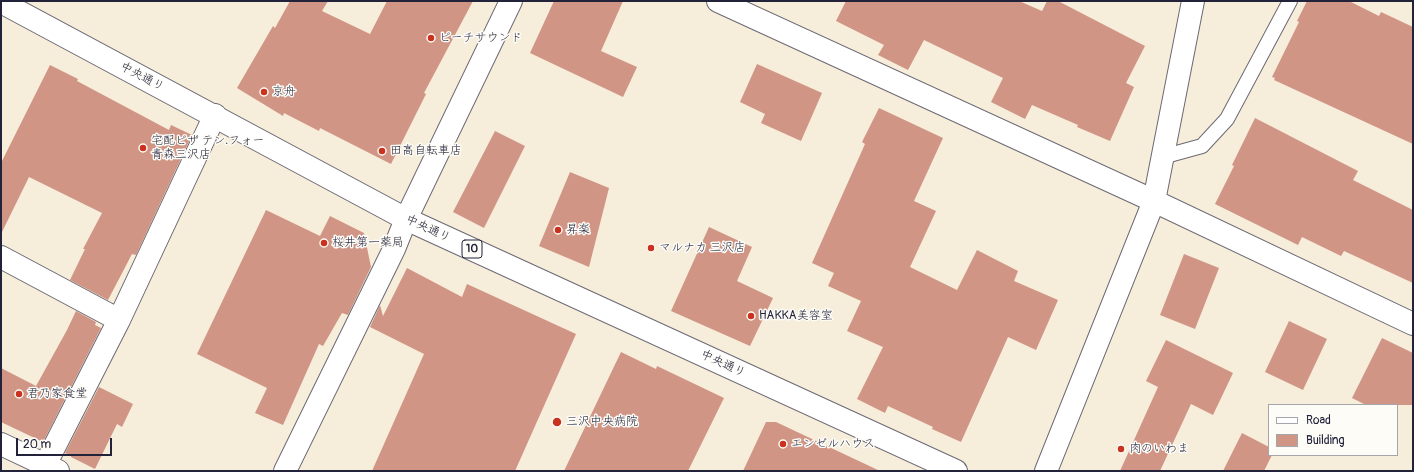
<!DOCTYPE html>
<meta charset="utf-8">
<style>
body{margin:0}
#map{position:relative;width:1414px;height:472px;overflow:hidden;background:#f6edda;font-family:Pangolin,sans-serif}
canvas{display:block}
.frame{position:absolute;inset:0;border:2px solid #22223b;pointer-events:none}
.legend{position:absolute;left:1268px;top:404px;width:130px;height:52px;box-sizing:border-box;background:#fdfcf7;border:1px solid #a5a5ac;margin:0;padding:5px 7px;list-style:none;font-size:12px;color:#22223b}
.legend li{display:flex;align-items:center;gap:8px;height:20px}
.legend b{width:20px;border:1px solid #a5a5ac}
.scale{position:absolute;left:16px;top:438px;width:96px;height:18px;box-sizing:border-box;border:2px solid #22223b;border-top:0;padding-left:5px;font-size:12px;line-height:14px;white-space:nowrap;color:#22223b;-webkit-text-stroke:3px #fdfcf7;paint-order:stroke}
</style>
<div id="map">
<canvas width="1414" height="472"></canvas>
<div class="frame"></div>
<ul class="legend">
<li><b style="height:5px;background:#fff"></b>Road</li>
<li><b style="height:11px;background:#d19585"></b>Building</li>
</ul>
<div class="scale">20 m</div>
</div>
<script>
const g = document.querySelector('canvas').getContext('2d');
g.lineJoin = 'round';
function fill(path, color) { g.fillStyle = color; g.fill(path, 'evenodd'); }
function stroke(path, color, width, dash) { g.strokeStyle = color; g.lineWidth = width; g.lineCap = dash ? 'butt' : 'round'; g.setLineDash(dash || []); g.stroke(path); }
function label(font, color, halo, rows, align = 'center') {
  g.font = font + ' Pangolin,"Klee One",sans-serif'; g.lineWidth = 3; g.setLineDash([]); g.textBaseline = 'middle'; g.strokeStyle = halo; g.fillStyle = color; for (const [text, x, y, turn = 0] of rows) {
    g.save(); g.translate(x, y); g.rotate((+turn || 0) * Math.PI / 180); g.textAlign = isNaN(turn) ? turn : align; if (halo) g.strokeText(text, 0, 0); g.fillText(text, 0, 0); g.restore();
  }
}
const building = new Path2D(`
 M290 1H328L322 11 370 34 387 1H473L424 93 426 94 391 164 320 128 319 131 284 113 283 116 237 88 273 26 275 28Z
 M554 1H623L601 51 637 67 623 97 530 53Z
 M846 1H1019L1042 11 1047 1H1058L1145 46 1126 83 1134 87 1110 141 1077 127 1078 125 1032 105 1025 119 991 102 1003 78 924 40 908 70 878 55 884 45 836 21Z
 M1307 1H1349L1379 16 1381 12 1413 27V144L1274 80 1275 78 1272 77 1299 22 1297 21Z
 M757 64 822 93 801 141 761 123 765 114 740 102Z
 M50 65 78 79 77 81 169 130 171 125 192 135 136 255 132 254 108 300 70 280 85 249H83L102 213 29 177 1 234V163Z
 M879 108 943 138 914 201 936 211 910 267 957 290 977 250 1018 271 1014 281 1058 300 1036 350 1008 337 961 442 932 429 933 427 888 406 885 413 857 399 883 347 847 331 861 301 828 286 834 273 812 263 865 144 862 142Z
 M1255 118 1358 171 1353 180 1413 210V283L1344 251 1341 256 1302 237 1298 245 1215 204 1234 166 1232 165Z
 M495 131 525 146 484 228 453 212Z
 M570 172 609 188 589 267 539 246Z
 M266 210 320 236 330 216 364 233 371 267 348 315 342 313 323 346 319 344 283 425 255 413 267 388 197 354Z
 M709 227 752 247 737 281 773 298 750 346 671 311Z
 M1184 254 1219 268 1195 329 1160 315Z
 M407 268 462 297 467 284 576 334 515 471H372L424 354 370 327 380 305 383 316Z
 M76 311 96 322 95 325 101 328 43 442 1 422V368L36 386 67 330Z
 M1289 321 1327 339 1303 390 1265 372Z
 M1382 338 1413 353V405H1366L1352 398Z
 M1166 340 1233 373 1213 415 1191 404 1160 471H1120L1158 387 1146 381Z
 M621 352 656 369 657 366 724 398 688 471H564Z
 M99 387 133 404 122 427 117 424 95 469 71 457V456L65 453Z
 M766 422H776L880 471H743Z
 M1242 433 1269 447V455H1272L1264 471H1223Z`);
const service = new Path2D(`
 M1162 157 1202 146 1227 119 1290 1`);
const minor = new Path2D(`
 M718 1 1154 201 1413 324
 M1 257 119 320
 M1 444 58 471
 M42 471 119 320 215 115
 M285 471 394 249 406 219`);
const tertiary = new Path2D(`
 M406 219 511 1
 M1046 471 1154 201 1193 1`);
const primary = new Path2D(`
 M1 2 406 219 956 471`);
const markers = [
 [431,38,4,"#c8321e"],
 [264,92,4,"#c8321e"],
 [143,148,4,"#c8321e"],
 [382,151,4,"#c8321e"],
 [558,230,4,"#c8321e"],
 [324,243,4,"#c8321e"],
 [651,248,4,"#c8321e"],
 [751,316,4,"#c8321e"],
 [19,394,4,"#c8321e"],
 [557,422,5,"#c8321e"],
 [783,444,4,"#c8321e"],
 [1121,449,4,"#c8321e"]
];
const shields = [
 [472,249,20]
];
const shieldNames = [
 ["10",472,249]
];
const poiNames = [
 ["ピーチサウンド",439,38],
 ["京舟",272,92],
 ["宅配ピザ テン.フォー",151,141],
 ["青森三沢店",151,155],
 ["田高自転車店",390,151],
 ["昇楽",566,230],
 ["桜井第一薬局",332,243],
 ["マルナカ 三沢店",659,248],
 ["HAKKA美容室",759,316],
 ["君乃家食堂",27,394],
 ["三沢中央病院",566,422],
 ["エンゼルハウス",791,444],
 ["肉のいわま",1129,449]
];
const streetNames = [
 ["中央通り",142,77,28],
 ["中央通り",428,229,25],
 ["中央通り",723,364,25]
];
fill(building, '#d19585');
stroke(service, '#6c6973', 16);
stroke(minor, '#6c6973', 24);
stroke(tertiary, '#6c6973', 24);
stroke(primary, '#6c6973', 24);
stroke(service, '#fff', 14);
stroke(minor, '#fff', 22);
stroke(tertiary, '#fff', 22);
stroke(primary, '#fff', 22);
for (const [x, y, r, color] of markers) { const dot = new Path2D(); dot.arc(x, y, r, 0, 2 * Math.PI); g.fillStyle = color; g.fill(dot); stroke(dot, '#fdfcf7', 1.5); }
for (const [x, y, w] of shields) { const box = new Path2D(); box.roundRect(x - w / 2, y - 9, w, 18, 3); g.fillStyle = '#fdfcf7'; g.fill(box); stroke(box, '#22223b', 1); }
label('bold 11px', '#22223b', null, shieldNames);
label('12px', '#22223b', '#fdfcf7', poiNames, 'left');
label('12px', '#22223b', '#fdfcf7', streetNames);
</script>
